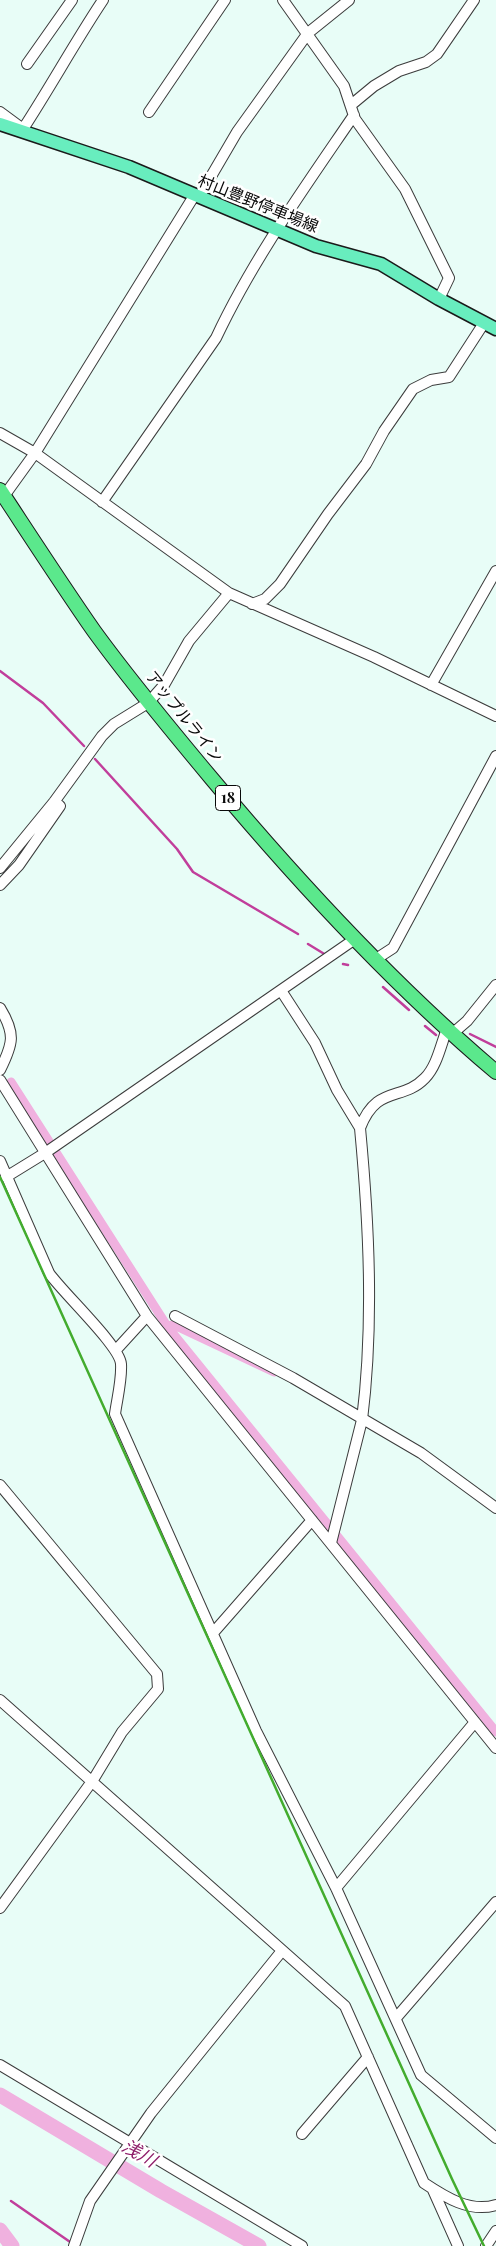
<!DOCTYPE html>
<meta charset="utf-8">
<style>
body{margin:0}
canvas{display:block;background:#e8fdf7}
</style>
<canvas width="496" height="2246"></canvas>
<script>
const g = document.querySelector('canvas').getContext('2d');
g.lineJoin = 'round';
function stroke(path, color, width, dash) { g.strokeStyle = color; g.lineWidth = width; g.lineCap = dash ? 'butt' : 'round'; g.setLineDash(dash || []); g.stroke(path); }
function label(font, color, halo, rows, align = 'center') {
  g.font = font + ' "Playfair Display","Noto Sans JP",serif'; g.lineWidth = 5; g.setLineDash([]); g.textBaseline = 'middle'; g.strokeStyle = halo; g.fillStyle = color; for (const [text, x, y, turn = 0] of rows) {
    g.save(); g.translate(x, y); g.rotate((+turn || 0) * Math.PI / 180); g.textAlign = isNaN(turn) ? turn : align; if (halo) g.strokeText(text, 0, 0); g.fillText(text, 0, 0); g.restore();
  }
}
const stream = new Path2D(`
 M0 671 43 703 84 746
 M95 759 177 849 193 872 298 934
 M308 944 326 955
 M343 964 348 965
 M383 987 409 1010
 M425 1026 436 1035
 M470 1034 496 1047
 M11 2201 73 2244`);
const canal = new Path2D(`
 M11 1082 167 1326 496 1732
 M167 1326 174 1325 274 1372`);
const river = new Path2D(`
 M0 2095 161 2191 259 2246
 M0 2230 12 2246`);
const minor = new Path2D(`
 M283 0 344 86 355 119 405 189 449 278 439 299
 M27 64 72 0
 M351 105 374 86 399 71 426 62 437 54 474 0
 M0 112 23 129
 M149 112 225 0
 M23 129C51 86 75 42 103 0
 M199 197 237 132 308 33 349 0
 M0 433 35 453 229 593 374 657 496 716
 M4 496 35 453 194 196
 M102 502 216 338C253 259 305 187 354 115
 M252 604 265 599 280 584 328 514 366 464 384 431 413 389 431 380 449 377 484 323
 M431 685 496 571
 M0 868 54 802 102 736 114 724 148 703 164 685 189 641 229 593
 M0 885 19 865 60 806 54 802
 M376 959 393 948 496 756
 M282 992 315 1043 337 1090 360 1128
 M0 1008C16 1034 13 1044 0 1070
 M452 1034 467 1021 496 985
 M0 1080 147 1316 496 1748
 M0 1161 49 1273C63 1293 120 1346 121 1364 122 1380 117 1399 115 1414L256 1731 336 1888 421 2075 496 2138
 M6 1177 45 1153 355 939
 M175 1316 293 1378 421 1453 496 1508
 M116 1350 147 1316
 M0 1485 157 1674 158 1689 122 1732 93 1780 0 1908
 M331 1543 362 1420C374 1324 369 1224 360 1128 377 1084 402 1102 425 1078 437 1066 441 1044 447 1029
 M213 1633 312 1520
 M0 1700 345 2006 424 2183C445 2197 470 2213 496 2205
 M336 1888 475 1722
 M396 2018 496 1902
 M0 2065 302 2246
 M302 2134 368 2057
 M433 2190 458 2246
 M74 2246 90 2201 151 2113 281 1952
 M486 2246 496 2231`);
const major = new Path2D(`
 M0 124 129 167 316 246 381 264 439 299 496 329`);
const highway = new Path2D(`
 M0 490C31 537 62 585 94 631 131 682 171 730 212 779 299 883 392 984 496 1072`);
const rail = new Path2D(`
 M0 1177 452 2179 484 2246`);
const shields = [
 [228,798,25]
];
const shieldNames = [
 ["18",228,798]
];
const streetNames = [
 ["村山豊野停車場線",258,204,22],
 ["アップルライン",184,717,51]
];
const waterNames = [
 ["浅川",139,2154,30]
];
stroke(stream, '#c13e9b', 2.5);
stroke(canal, '#f0b1df', 9);
stroke(river, '#f0b1df', 15);
stroke(minor, '#3c3c3c', 12);
stroke(major, '#1a1a1a', 15);
stroke(highway, '#1a1a1a', 16);
stroke(minor, '#fff', 10);
stroke(major, '#68edbe', 12);
stroke(highway, '#5be88c', 14);
stroke(rail, '#43ac2e', 2.5);
for (const [x, y, w] of shields) { const box = new Path2D(); box.roundRect(x - w / 2, y - 12.5, w, 25, 4); g.fillStyle = '#fff'; g.fill(box); stroke(box, '#090909', 1); }
label('bold 15px', '#090909', null, shieldNames);
label('16px', '#090909', '#fff', streetNames);
label('italic 18px', '#8f1f6b', '#fff', waterNames);
</script>
